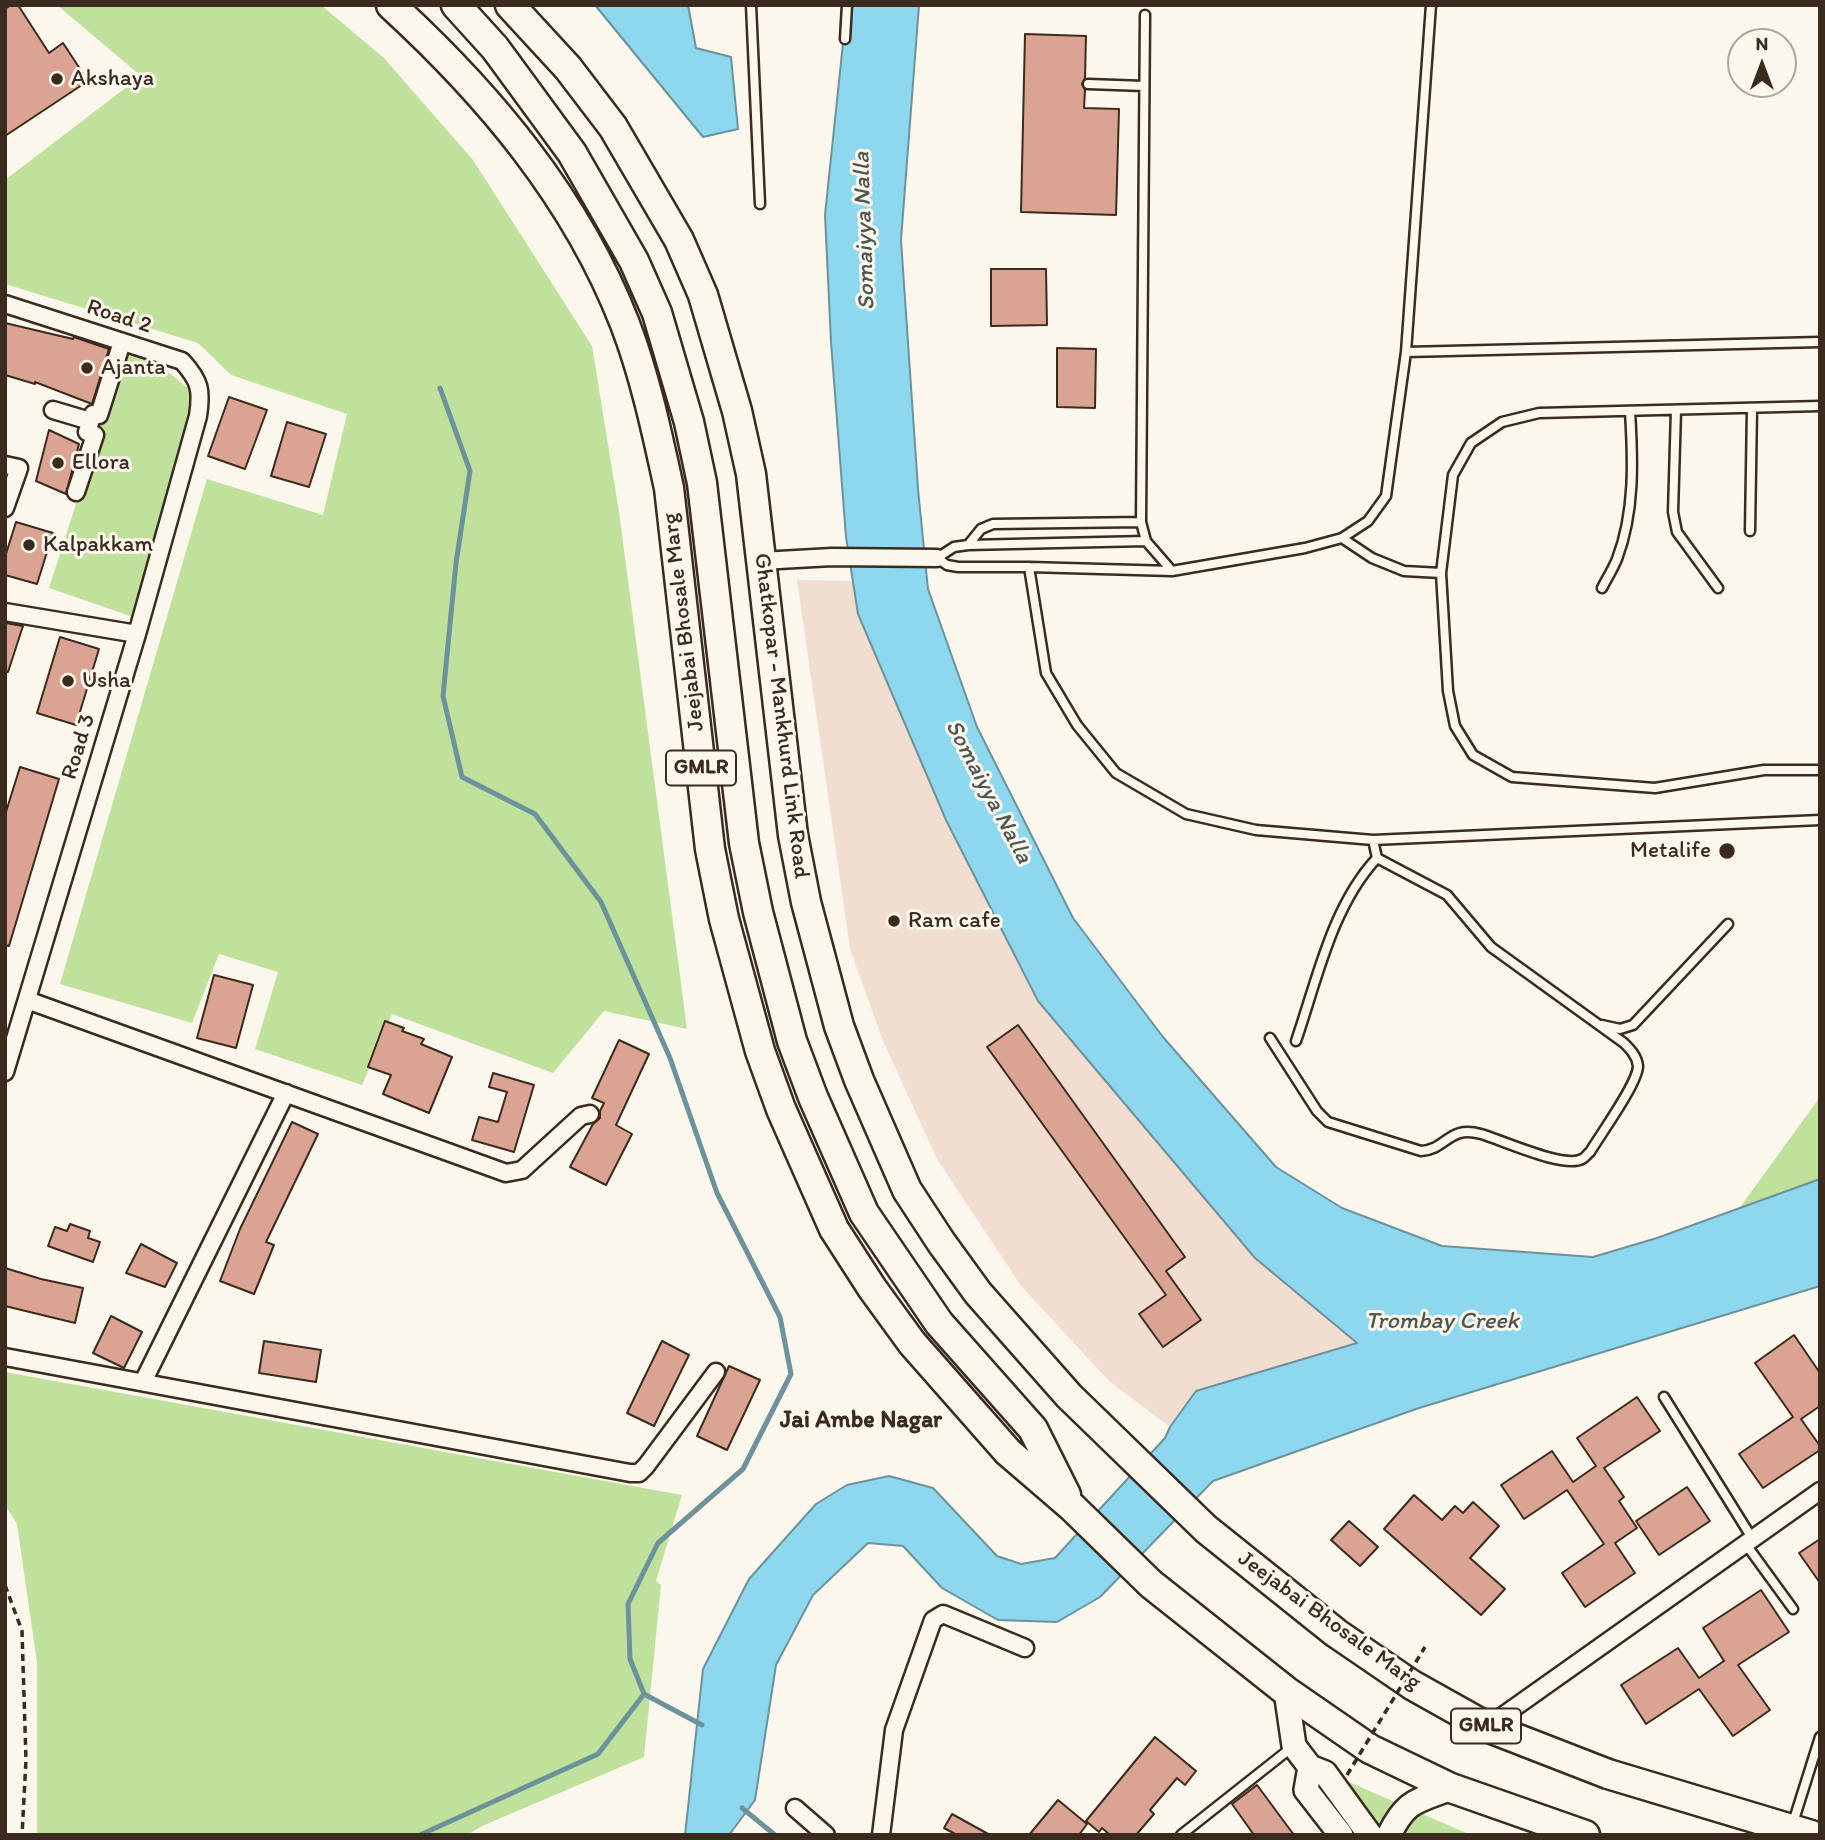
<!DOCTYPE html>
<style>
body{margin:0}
#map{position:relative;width:1825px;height:1840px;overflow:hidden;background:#fbf7ec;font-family:Itim,sans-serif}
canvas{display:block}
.frame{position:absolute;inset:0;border:7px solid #3b2a1e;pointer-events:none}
.north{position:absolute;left:1727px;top:28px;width:70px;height:70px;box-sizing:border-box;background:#fbf7ec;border:2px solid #aea59a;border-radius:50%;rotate:0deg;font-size:19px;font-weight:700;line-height:28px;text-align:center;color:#3b2a1e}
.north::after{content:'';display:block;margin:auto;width:24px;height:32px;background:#3b2a1e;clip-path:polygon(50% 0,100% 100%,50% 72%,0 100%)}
</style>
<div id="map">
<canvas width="1825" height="1840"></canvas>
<div class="frame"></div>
<div class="north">N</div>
</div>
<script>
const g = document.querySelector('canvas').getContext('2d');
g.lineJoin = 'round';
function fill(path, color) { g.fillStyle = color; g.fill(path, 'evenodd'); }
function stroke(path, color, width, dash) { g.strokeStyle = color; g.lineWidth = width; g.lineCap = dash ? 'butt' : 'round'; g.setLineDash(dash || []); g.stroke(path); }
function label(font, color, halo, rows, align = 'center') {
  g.font = font + ' Itim,sans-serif'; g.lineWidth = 6; g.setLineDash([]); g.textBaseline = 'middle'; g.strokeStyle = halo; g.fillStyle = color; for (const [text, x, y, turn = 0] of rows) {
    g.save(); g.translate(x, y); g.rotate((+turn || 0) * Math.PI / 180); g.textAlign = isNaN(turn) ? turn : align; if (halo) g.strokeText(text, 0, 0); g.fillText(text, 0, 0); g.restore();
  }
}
const built = new Path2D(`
 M797 580 853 581 858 614 946 820 1038 1001 1255 1258 1357 1343 1196 1391 1170 1427 1109 1381 1021 1286 937 1159 883 1041 850 949Z`);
const green = new Path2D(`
 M57 5H321L384 58 473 160 592 346 619 512 687 1029 604 1011 553 1073 392 1014 362 1085 255 1049 278 972 219 954 192 1023 60 984 207 479 323 515 347 414 231 375 198 343 5 284V180L141 76Z
 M125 351 162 367 195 394 133 617 49 588Z
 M1820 1097V1182L1730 1221Z
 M5 1372 682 1495 656 1581 661 1585 644 1757 482 1826 467 1835H37V1663L17 1524 5 1505Z
 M1335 1776 1471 1835H1365Z`);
const water = new Path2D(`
 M595 5H688L696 48 731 57 738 129 703 137Z
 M847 5H919L901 240 918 489 928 589 977 727 1073 918 1163 1037 1276 1167 1342 1208 1442 1246 1593 1257 1657 1238 1820 1179V1286L1419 1408 1213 1481 1100 1597 1057 1622 998 1620 942 1588 903 1546 868 1543 813 1595 776 1665 755 1800 729 1835H685L703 1669 749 1579 816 1504 847 1485 889 1476 933 1488 997 1556 1021 1564 1055 1558 1165 1438 1170 1427 1196 1391 1357 1343 1255 1258 1038 1001 946 820 858 614 846 537 831 342 825 215Z`);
const stream = new Path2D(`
 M440 388 470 471 456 563 443 696 462 777 535 814 601 902 670 1058 717 1193 780 1317 791 1374 743 1469 658 1543 628 1604 630 1659 644 1694 702 1725
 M742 1808 775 1835
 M420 1835 598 1754 644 1694`);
const building = new Path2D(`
 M11 5H18L49 53 63 43 88 81 5 136V9Z
 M1025 34 1086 36 1085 78 1082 84 1085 90 1084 108 1119 109 1116 215 1021 212Z
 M991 269H1046L1047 325 991 326Z
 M5 323 73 339 74 337 109 349 92 404 35 382V384L5 375Z
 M1057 348 1096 349 1095 408 1057 407Z
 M229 397 267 410 245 469 208 456Z
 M287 422 326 434 309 487 271 476Z
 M49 430 79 444 66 494 36 481Z
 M16 522 53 533 37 584 5 575V557Z
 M5 623 23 626 8 672H5Z
 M60 637 99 649 76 725 37 713Z
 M20 767 59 779 9 946 5 945V815Z
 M214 975 253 985 236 1048 197 1038Z
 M385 1021 404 1028 402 1031 424 1039 421 1044 452 1057 429 1113 383 1094 391 1075 368 1067Z
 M1018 1025 1185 1257 1166 1271 1201 1320 1163 1347 1139 1314 1166 1295 987 1047Z
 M619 1040 649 1054 616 1125 632 1134 606 1185 570 1167 593 1124 600 1118V1111L604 1103 592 1098Z
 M493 1073 534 1085 514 1152 472 1140 479 1117 498 1122 507 1092 489 1087Z
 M292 1122 318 1134 266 1242 274 1245 254 1294 220 1281 240 1229Z
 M70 1224 90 1231 88 1238 100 1242 93 1262 48 1246 55 1227 67 1231Z
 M141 1244 177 1263 165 1287 126 1273Z
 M5 1268 41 1279 83 1288 75 1323 5 1306Z
 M111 1316 142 1332 124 1368 93 1353Z
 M1794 1335 1820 1373V1406L1801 1419 1820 1446V1450L1763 1488 1739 1454 1793 1417 1755 1363Z
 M264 1341 321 1350 316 1382 259 1373Z
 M662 1341 689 1355 654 1426 627 1413Z
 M729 1366 760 1380 727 1450 697 1436Z
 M1637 1397 1660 1431 1604 1468 1624 1497 1619 1501 1637 1528 1615 1543 1635 1573 1585 1607 1562 1573 1604 1544 1567 1490 1524 1519 1501 1485 1552 1451 1573 1482 1596 1466 1577 1438Z
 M1687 1487 1710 1521 1659 1555 1636 1521Z
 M1414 1495 1442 1520 1455 1506 1463 1513 1473 1502 1499 1526 1470 1558 1505 1589 1481 1615 1384 1529Z
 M1349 1521 1378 1547 1360 1566 1331 1540Z
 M1820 1539V1583L1799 1553Z
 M1761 1590 1789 1632 1738 1665 1770 1710 1733 1736 1699 1689 1646 1724 1621 1685 1678 1648 1699 1678 1724 1661 1703 1628Z
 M1155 1737 1196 1771 1185 1785 1177 1778 1150 1810 1154 1814 1136 1835H1110L1102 1828 1099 1832 1086 1821Z
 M1257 1785 1294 1835H1254L1232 1804Z
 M1058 1800 1087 1824 1079 1835H1029Z
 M952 1814 990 1835H957L944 1828Z`);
const path = new Path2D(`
 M5 1585 22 1631 26 1760 22 1835`);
const service = new Path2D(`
 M751 5 760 204
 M1145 15 1141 522 1146 541 1172 571
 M845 39 847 5
 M1088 84 1144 86
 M1406 352 1820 342
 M1820 406 1539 413 1502 422 1471 443 1453 475 1441 573 1448 691 1455 726 1473 755 1512 777 1655 788 1764 770H1820
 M1676 410 1673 512 1677 532 1718 588
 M1750 531 1752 408
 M1342 538 1372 558 1404 571 1441 573
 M1146 541 968 545 954 547 937 558 947 565 958 567H1029L1172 571 1305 548 1342 538 1368 521 1386 496 1406 352 1431 5
 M968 545 981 529 993 524 1141 522
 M1029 567 1046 673 1077 725 1116 773 1186 814 1256 830 1373 840 1820 820
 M1602 588C1607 578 1613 569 1617 559 1635 512 1633 460 1630 411
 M1602 1025 1620 1029 1633 1025 1728 924
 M1270 1038 1317 1111 1328 1122 1421 1151C1448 1149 1448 1125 1481 1134 1502 1140 1564 1169 1582 1159 1585 1158 1587 1154 1590 1152 1600 1135 1638 1083 1638 1066 1637 1056 1630 1049 1624 1043L1491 947 1447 895 1377 858
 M1296 1041C1317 980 1332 906 1377 858L1373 840
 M1664 1397 1752 1538
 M1745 1543 1793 1609
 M1792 1826 1820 1737
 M1181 1835 1291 1748`);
const minor = new Path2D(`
 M5 304 182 361C200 381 202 390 198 416L137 634 5 1072
 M53 410 90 421
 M5 465 19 468 5 508
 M76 492 95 435 87 432 93 414 99 415 122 342
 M761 561 832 557 937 558
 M5 612 137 634
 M27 1000 506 1173 522 1170 581 1116 590 1114
 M5 1357 630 1473H639L646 1466 716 1372
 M143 1382 286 1093
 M1487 1727 1820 1491
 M795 1808 826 1835
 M881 1835 894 1730 933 1620 943 1614 1025 1648`);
const secondary = new Path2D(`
 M1286 1691 1294 1746 1310 1767
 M1310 1767 1325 1773 1370 1835
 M1310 1767 1306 1790 1341 1835
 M1389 1835C1407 1799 1416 1802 1451 1788`);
const trunk = new Path2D(`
 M391 5C489 95 576 198 625 324 645 376 657 433 669 488L710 849 724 919 760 1051 781 1109 834 1229 872 1288 912 1343 1008 1452 1072 1507 1151 1584 1286 1691 1370 1749 1451 1788 1585 1835
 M456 5 495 48 572 153 634 261 657 313 689 422 702 483 744 843 758 912 792 1041 813 1097 864 1213 939 1323 1033 1429 1066 1495
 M510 5 568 68 613 127 679 240 703 295 737 411 751 474 793 835 806 902 839 1026 859 1080 907 1190 941 1242 978 1293 1069 1396 1206 1529 1336 1633 1412 1685 1487 1727 1608 1774 1811 1835`);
const pathBridge = new Path2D(`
 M1347 1775 1425 1647`);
const markers = [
 [57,79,7,"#3b2a1e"],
 [87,368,7,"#3b2a1e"],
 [58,463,7,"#3b2a1e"],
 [29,545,7,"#3b2a1e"],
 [68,681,7,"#3b2a1e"],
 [1727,851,9,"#3b2a1e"],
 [894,921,7,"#3b2a1e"]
];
const shields = [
 [701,768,70],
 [1486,1726,70]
];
const shieldNames = [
 ["GMLR",701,768],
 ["GMLR",1486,1726]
];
const poiNames = [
 ["Akshaya",71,79],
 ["Ajanta",101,368],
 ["Ellora",72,463],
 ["Kalpakkam",43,545],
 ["Usha",82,681],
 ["Metalife",1711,851,"right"],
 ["Ram cafe",908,921]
];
const streetNames = [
 ["Road 2",119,317,18],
 ["Jeejabai Bhosale Marg",684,622,-97],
 ["Ghatkopar - Mankhurd Link Road",781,716,83],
 ["Road 3",79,747,-73],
 ["Jeejabai Bhosale Marg",1329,1621,36]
];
const waterNames = [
 ["Somaiyya Nalla",865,231,-92],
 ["Somaiyya Nalla",988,792,62],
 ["Trombay Creek",1442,1322]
];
const neighbourhoodNames = [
 ["Jai Ambe Nagar",861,1421]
];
fill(built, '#f1ded1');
fill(green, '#c0e19b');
fill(water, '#8dd8ee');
stroke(water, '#6c929b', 2);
stroke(stream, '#6c929b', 5);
fill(building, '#dba492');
stroke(building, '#3b2a1e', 2);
stroke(service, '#3b2a1e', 13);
stroke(minor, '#3b2a1e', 21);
stroke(secondary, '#3b2a1e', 28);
stroke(trunk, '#3b2a1e', 33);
stroke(path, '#3b2a1e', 3.5, [7, 5]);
stroke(service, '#fbf7ec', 8);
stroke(minor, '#fbf7ec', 16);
stroke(secondary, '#fbf7ec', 23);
stroke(trunk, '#fbf7ec', 28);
stroke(pathBridge, '#3b2a1e', 3.5, [7, 5]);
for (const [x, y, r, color] of markers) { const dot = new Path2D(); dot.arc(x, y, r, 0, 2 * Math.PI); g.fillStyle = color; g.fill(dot); stroke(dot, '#fbf7ec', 2.5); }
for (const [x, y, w] of shields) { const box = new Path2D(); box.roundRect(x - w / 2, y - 17.5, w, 35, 5); g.fillStyle = '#fbf7ec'; g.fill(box); stroke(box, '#3b2a1e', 2); }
label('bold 21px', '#3b2a1e', null, shieldNames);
label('23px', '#3b2a1e', '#fbf7ec', poiNames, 'left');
label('23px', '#3b2a1e', '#fbf7ec', streetNames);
label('italic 24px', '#505652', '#fbf7ec', waterNames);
label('bold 24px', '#3b2a1e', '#fbf7ec', neighbourhoodNames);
</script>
